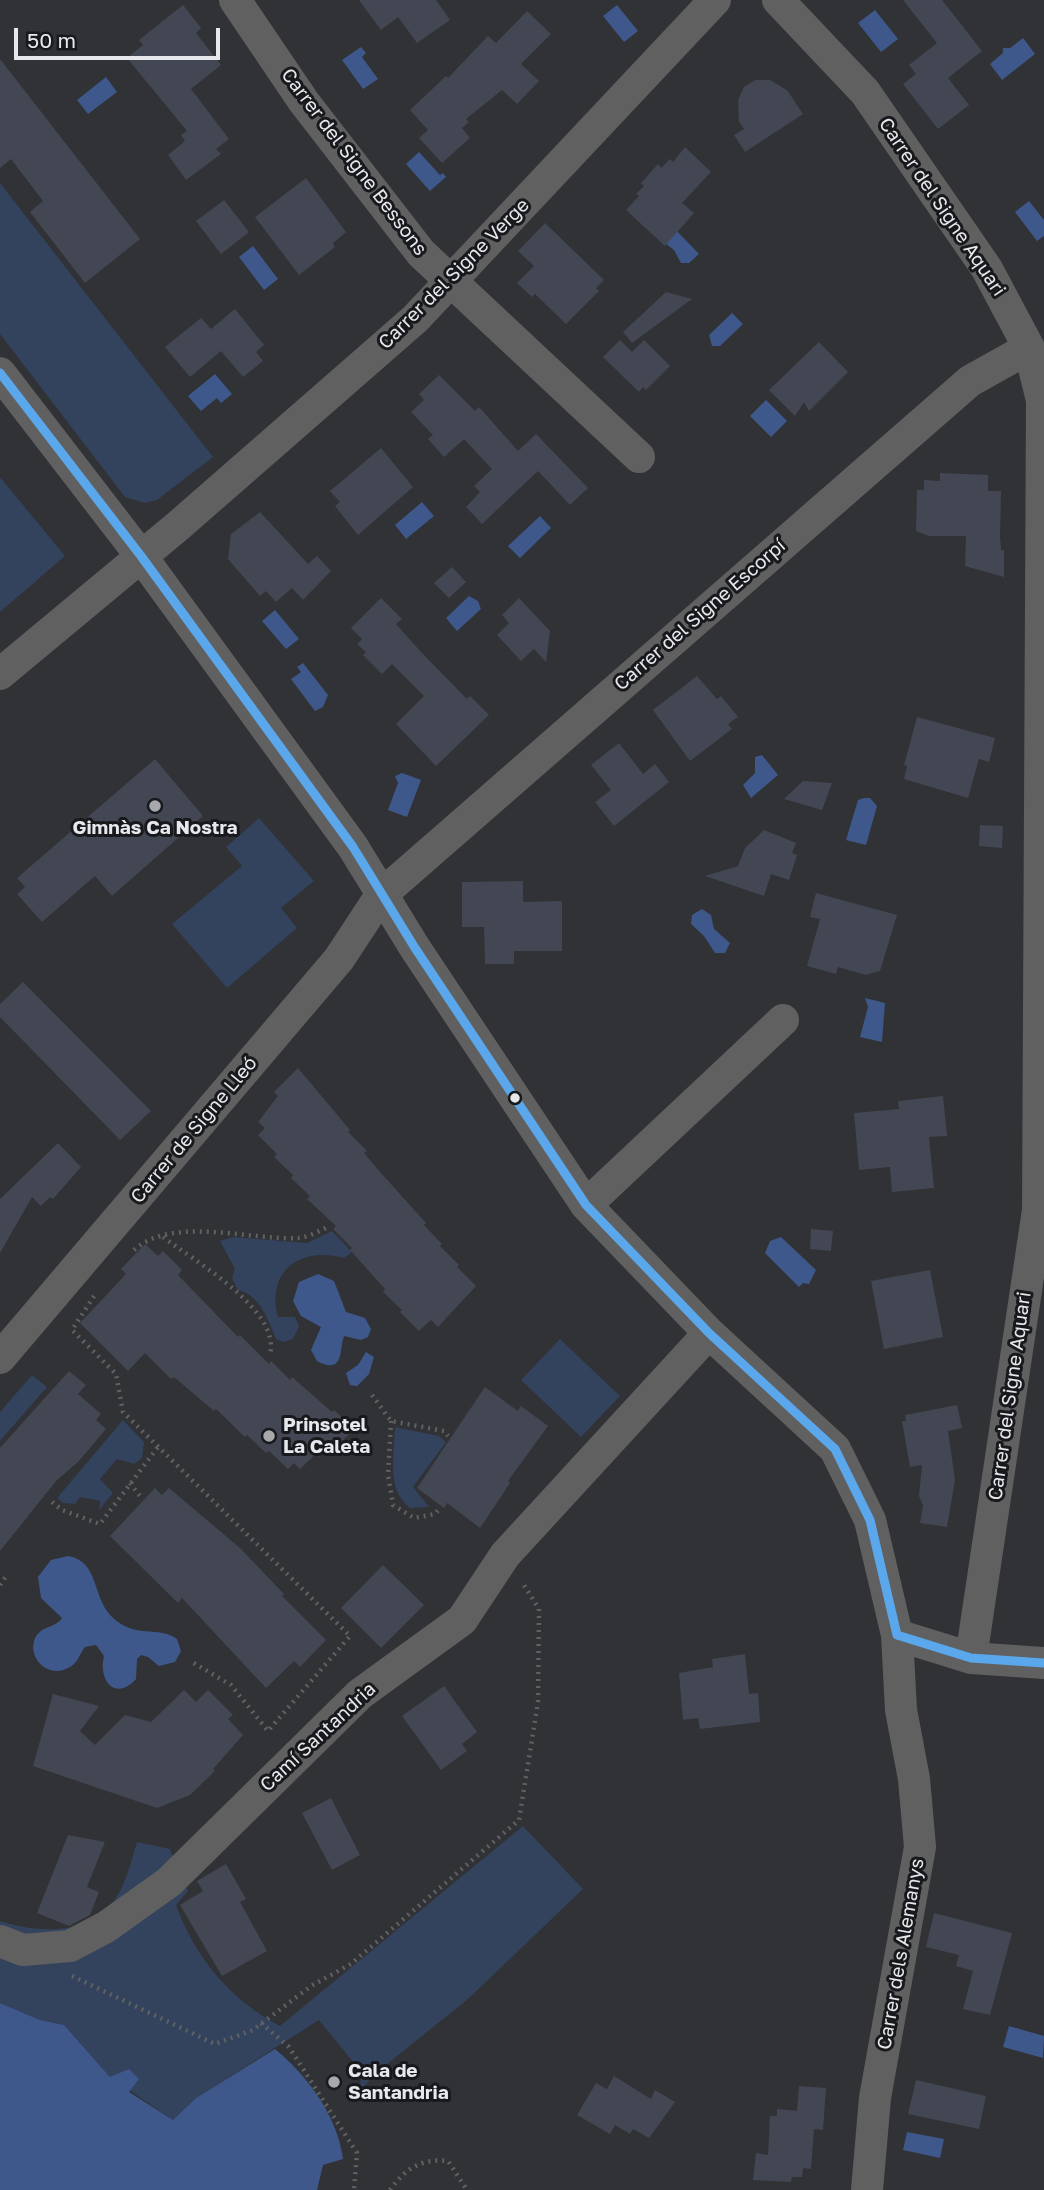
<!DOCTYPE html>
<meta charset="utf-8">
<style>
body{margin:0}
#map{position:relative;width:1044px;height:2190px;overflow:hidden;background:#303235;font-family:"Golos Text",sans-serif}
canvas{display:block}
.scale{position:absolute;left:14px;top:28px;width:206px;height:32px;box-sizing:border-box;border:4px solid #e6e8ec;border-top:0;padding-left:9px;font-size:21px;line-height:24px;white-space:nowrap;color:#e6e8ec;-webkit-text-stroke:5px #18191c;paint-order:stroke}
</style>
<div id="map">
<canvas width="1044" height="2190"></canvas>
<div class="scale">50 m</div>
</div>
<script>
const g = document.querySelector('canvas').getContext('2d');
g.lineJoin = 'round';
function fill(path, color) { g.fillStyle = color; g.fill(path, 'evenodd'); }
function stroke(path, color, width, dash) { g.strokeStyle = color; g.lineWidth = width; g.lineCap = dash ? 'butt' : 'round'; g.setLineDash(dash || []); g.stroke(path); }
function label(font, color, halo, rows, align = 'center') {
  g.font = font + ' "Golos Text",sans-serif'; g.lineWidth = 6; g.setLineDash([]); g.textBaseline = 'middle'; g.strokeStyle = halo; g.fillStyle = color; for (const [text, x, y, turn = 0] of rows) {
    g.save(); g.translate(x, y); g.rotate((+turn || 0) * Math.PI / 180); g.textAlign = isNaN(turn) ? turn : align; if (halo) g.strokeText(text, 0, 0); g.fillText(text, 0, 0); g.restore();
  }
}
const green = new Path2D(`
 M0 183 213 457 157 500 145 503 125 497 0 334Z
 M0 477 65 556 0 612Z
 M259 818 314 881 281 908 297 928 227 988 172 924 242 866 226 847Z
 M332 1231 352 1252 344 1258C300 1246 266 1271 278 1317H295L299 1326 293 1339 283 1342 276 1339C268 1320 260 1295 238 1290L232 1278 235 1269 220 1241 233 1237 307 1243Z
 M560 1339 620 1396 581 1437 521 1380Z
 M32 1375 47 1387 0 1441V1412Z
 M123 1420 144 1442 142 1458 134 1464 117 1459 100 1479 113 1493 99 1510 100 1501 80 1497 75 1504 63 1503 57 1498Z
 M395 1427 439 1436 446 1442 413 1487 429 1507 410 1508C386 1489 394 1456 395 1427Z
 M523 1826 583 1889 468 1999 376 2073 359 2092 362 2073 319 2020 196 2098 173 2120 110 2077 64 2025 40 2020 0 2003V1921C34 1932 82 1936 109 1907 125 1890 130 1864 137 1842L170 1849 188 1891 176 1905C195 1958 231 2000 280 2026Z`);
const water = new Path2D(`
 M617 5 638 31 624 42 603 16Z
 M875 10 898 39 881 52 858 23Z
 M1023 38 1035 54 1002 80 990 64 1003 53V48H1010Z
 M361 47 366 53 362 57 378 79 363 89 342 60Z
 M106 77 117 92 88 114 77 100Z
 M419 152 440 175 443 173 446 177 430 191 406 164Z
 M1029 201 1044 220V236L1037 241 1015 212Z
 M673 227 699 254 689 263H681L674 250 665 243Z
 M253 246 278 279 264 290 239 257Z
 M732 313 743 324 720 346H712L709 335Z
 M215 374 232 394 221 403 217 398 201 411 188 396Z
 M766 400 787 421 771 437 750 416Z
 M422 502 434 516 406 539 395 525Z
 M540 516 551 528 520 558 508 546Z
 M469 596 478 601 481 609 457 631 446 618Z
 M275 610 299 639 286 649 262 621Z
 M303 663 328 695 323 707 315 711 291 679 301 672 297 667Z
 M762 755 778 775 751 798 743 785 755 773V757Z
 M402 773 421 780 407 817 388 810 398 783 395 776Z
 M864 798H870L877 806 866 845 846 840 858 800Z
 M702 909 711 915 714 929 730 943 725 953H715L704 936 691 924 692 915Z
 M865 998 885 1003 882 1042 860 1037 868 1007Z
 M781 1237 816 1270 809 1284 803 1283 799 1287 765 1253 770 1241Z
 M318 1274 334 1281 346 1312 365 1318 371 1329 368 1337 361 1340 344 1336C339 1348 345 1376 317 1361L311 1350 321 1327 301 1316 293 1301 299 1282Z
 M366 1352 374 1357 369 1374 357 1386 350 1385 346 1373 358 1365Z
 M68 1556C99 1561 92 1596 111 1616 134 1640 159 1625 177 1639L181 1651 175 1662 159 1666 148 1657 141 1655 137 1659 136 1679C115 1702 98 1680 104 1656L96 1645 85 1647C79 1654 78 1664 68 1668 50 1678 29 1661 34 1641 39 1625 55 1629 62 1618L41 1598 38 1577 51 1560Z
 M0 2003 40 2020 64 2025 110 2077 129 2069 139 2079 129 2092 173 2120 196 2098 275 2049C307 2075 338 2117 343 2159L323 2165 317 2190H0Z
 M1009 2026 1044 2036 1043 2058 1003 2047Z
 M907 2132 944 2139 940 2158 903 2150Z`);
const building = new Path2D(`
 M359 0H436L450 20 417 43 398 17 381 30Z
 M903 0H942L982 51 948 78 969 105 938 129 903 84 916 74 909 65 937 43Z
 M183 5 201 28 196 33 221 65 191 89 229 139 216 149 221 154 186 180 168 155 185 141 181 135 187 131 127 58 143 45 139 40Z
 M527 11 551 34 521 64 539 81 517 104 502 90 466 119 469 122 462 128 470 138 442 163 419 138 428 130 410 110 446 76 448 78 488 36 496 43Z
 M0 59 140 239 85 283 30 212 43 201 11 159 0 168Z
 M755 80H770L787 90 803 114 745 152 734 135 744 129 739 122 738 100 744 87Z
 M685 147 711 172 682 203 694 213 665 246 626 210 639 196 636 194 644 186 641 183 658 164 661 168 670 159 673 162Z
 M306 178 346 232 333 243 335 247 299 275 255 217Z
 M224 200 249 232 221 254 196 221Z
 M545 223 604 280 596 288 599 291 566 324 535 294 532 297 517 283 534 266 518 251Z
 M666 292 692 299 632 343 623 332Z
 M235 309 264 345 256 352 263 361 243 377 221 351 190 377 165 347 201 318 211 329Z
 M620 340 632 352 644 340 670 366 646 390 643 387 639 392 603 357Z
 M819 342 848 372 809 411 804 402 795 416 769 390Z
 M439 375 475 411 479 407 518 451 536 434 588 488 570 505 538 471 482 524 466 507 480 492 474 486 492 469 464 439 444 457 428 439 433 435 411 412 424 400 419 394Z
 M381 448 413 487 358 535 335 506 340 502 330 491Z
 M940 473 988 475V491H1001L1000 537 1001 550H1004V577L965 566 966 536H929L916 531 917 490H924V480L940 481Z
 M260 512 308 564 317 556 331 571 303 600 292 588 276 602 266 591 260 596 228 559 231 534Z
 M452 567 466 582 449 598 434 583Z
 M381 598 402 619 396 624 421 652 467 699 470 696 489 715 436 766 396 724 424 696 392 664 382 674 363 655 366 652 357 644 362 639 351 628Z
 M519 598 550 631 546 662 534 649 521 661 497 635 509 623 502 615Z
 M697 676 717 699 721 696 738 717 728 724 732 729 690 761 653 710Z
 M917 717 995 738 989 762 979 759 968 798 904 779 907 766 904 765Z
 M619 743 643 774 655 764 669 782 614 826 595 802 611 790 591 765Z
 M155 759 203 816 112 896 95 876 42 922 17 894 25 887 17 878Z
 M803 781 832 783 822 810 784 799Z
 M980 825 1003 826 1002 848 979 846Z
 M764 830 796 843 792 853 797 855 789 880 771 874 764 896 705 876 738 866 745 848Z
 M523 881V902L562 901V951H514V964H485L484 927H462V882Z
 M816 893 897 915 880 971 866 975 838 967 836 974 807 966 820 919 810 917Z
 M23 982 151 1111 120 1140 0 1017V1004Z
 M298 1068 350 1130 348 1132 367 1151 364 1153 381 1173 426 1223 424 1225 442 1244 440 1246 459 1265 457 1267 476 1286 438 1327 431 1320 419 1331 400 1312 402 1310 383 1292 385 1289 350 1250 352 1248 333 1229 336 1226 307 1199 310 1196 291 1178 293 1175 274 1157 277 1154 258 1135 265 1128 258 1122 278 1096 274 1092Z
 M943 1096 947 1136 929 1137 934 1188 892 1192 890 1167 859 1170 854 1113 899 1109 898 1101Z
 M58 1143 81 1167 53 1199 50 1197 41 1206 32 1197 0 1253V1199Z
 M811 1229 833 1231 831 1251 810 1249Z
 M145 1244 158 1256 163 1251 182 1270 178 1275 238 1337 240 1335 269 1364 271 1361 290 1380 292 1377 332 1412 334 1410 354 1429 331 1453 326 1449 319 1457 316 1454 300 1469 294 1463 288 1469 269 1451 266 1453 247 1435 245 1437 216 1409 214 1411 174 1377 171 1379 145 1353 128 1371 80 1323 126 1274 121 1269Z
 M930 1270 943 1337 884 1349 871 1281Z
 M69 1371 86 1385 78 1394 101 1414 96 1420 106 1429 78 1462 56 1481 0 1551V1448Z
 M485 1387 518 1411 521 1406 548 1426 508 1481 510 1483 480 1528 447 1503 444 1508 417 1488Z
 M957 1405 962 1428 948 1431 955 1480 947 1527 920 1523 923 1506 919 1496 922 1465 910 1467 902 1421H906L905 1415Z
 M155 1488 162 1495 169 1488 240 1548 284 1594 282 1596 326 1640 300 1667 294 1661 266 1688 182 1598 178 1603 110 1536Z
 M383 1565 424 1605 381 1648 341 1608Z
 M745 1654 749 1694 758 1693 760 1722 700 1729 698 1718 683 1720 679 1673 713 1667 712 1659Z
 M444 1686 477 1732 462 1744 467 1751 441 1770 402 1716Z
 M184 1690 196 1702 208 1690 233 1715 228 1719 243 1735 213 1769 215 1771 190 1795 157 1808 33 1766 53 1694 99 1706 80 1731 95 1745 125 1715 151 1722Z
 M331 1798 360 1855 332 1870 302 1813Z
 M68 1835 105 1842 87 1887 99 1892 90 1915 69 1926 37 1913Z
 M226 1864 246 1899 240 1902 267 1951 222 1976 180 1905 203 1891 197 1881Z
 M934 1913 1012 1933 990 2015 963 2009 973 1971 956 1966 959 1955 926 1947Z
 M614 2076 651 2099 655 2090 675 2102 649 2138 633 2129 630 2134 615 2125 610 2134 577 2115 596 2083 607 2089Z
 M916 2080 986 2096 979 2129 908 2114Z
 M799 2086 826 2088 823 2130 814 2129 811 2169 803 2168 802 2177H792L791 2182 753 2180 756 2153 768 2155 770 2116H777V2109L797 2111Z`);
const path = new Path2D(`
 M163 1237C194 1261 281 1310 270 1354
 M134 1250C173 1215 252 1241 299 1238 309 1237 321 1230 330 1226
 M94 1296 72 1330 116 1374 123 1412 350 1636 268 1731 231 1685 192 1662
 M372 1395 391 1421 444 1431 448 1436
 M391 1421 388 1475 393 1505 414 1518 435 1514 440 1508
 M130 1483 140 1496
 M52 1502 62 1510 100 1524 158 1447
 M0 1585 7 1575
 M72 1976 215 2044 253 2030 311 1986 351 1964 519 1820 538 1702 539 1609 522 1582
 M261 2023 289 2047 357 2153 354 2190
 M390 2190C405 2169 421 2158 448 2161L467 2190`);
const minor = new Path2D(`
 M235 0 304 102 421 253 639 457
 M778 0 865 92 987 269 1029 348 1042 400 1038 1210 971 1658
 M0 373 141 556 353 847 415 948 586 1205 709 1333 835 1449 870 1520 897 1635 901 1710 914 1779 920 1847 875 2098 867 2190
 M0 674 178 526 415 319 715 0
 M586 1205 783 1020
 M0 1358 339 959 381 895 970 381 1029 348
 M897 1635 971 1658 1044 1663
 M0 1941 23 1950 70 1946 106 1927 169 1882 360 1694 462 1620 505 1555 709 1333`);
const bus1 = new Path2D(`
 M0 373 141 556 353 847 415 948 586 1205 709 1333 835 1449 870 1520 897 1635
 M897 1635 971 1658 1044 1663`);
const markers = [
 [155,806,7,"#a6a8ac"],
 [515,1098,6,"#e6e8ec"],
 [269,1436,7,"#a6a8ac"],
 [334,2082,7,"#a6a8ac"]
];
const streetNames = [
 ["Carrer del Signe Bessons",354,162,53],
 ["Carrer del Signe Aquari",942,207,56],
 ["Carrer del Signe Verge",454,274,-45],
 ["Carrer del Signe Escorpí",700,615,-41],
 ["Carrer de Signe Lleó",194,1130,-50],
 ["Carrer del Signe Aquari",1010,1396,-82],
 ["Camí Santandria",318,1737,-43],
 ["Carrer dels Alemanys",901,1954,-80]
];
const poiNames = [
 ["Gimnàs Ca Nostra",155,828,"center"],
 ["Prinsotel",283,1425],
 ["La Caleta",283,1447],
 ["Cala de",348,2071],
 ["Santandria",348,2093]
];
fill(green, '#33425d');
fill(water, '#3f588b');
fill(building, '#424753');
stroke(path, '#616162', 4.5, [2, 5]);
stroke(minor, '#606060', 32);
stroke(bus1, '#5aa8eb', 9);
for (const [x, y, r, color] of markers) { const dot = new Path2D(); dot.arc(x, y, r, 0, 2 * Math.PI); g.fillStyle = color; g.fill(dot); stroke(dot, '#18191c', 2.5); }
label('19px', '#e6e8ec', '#18191c', streetNames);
label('bold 19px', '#e6e8ec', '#18191c', poiNames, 'left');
</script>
